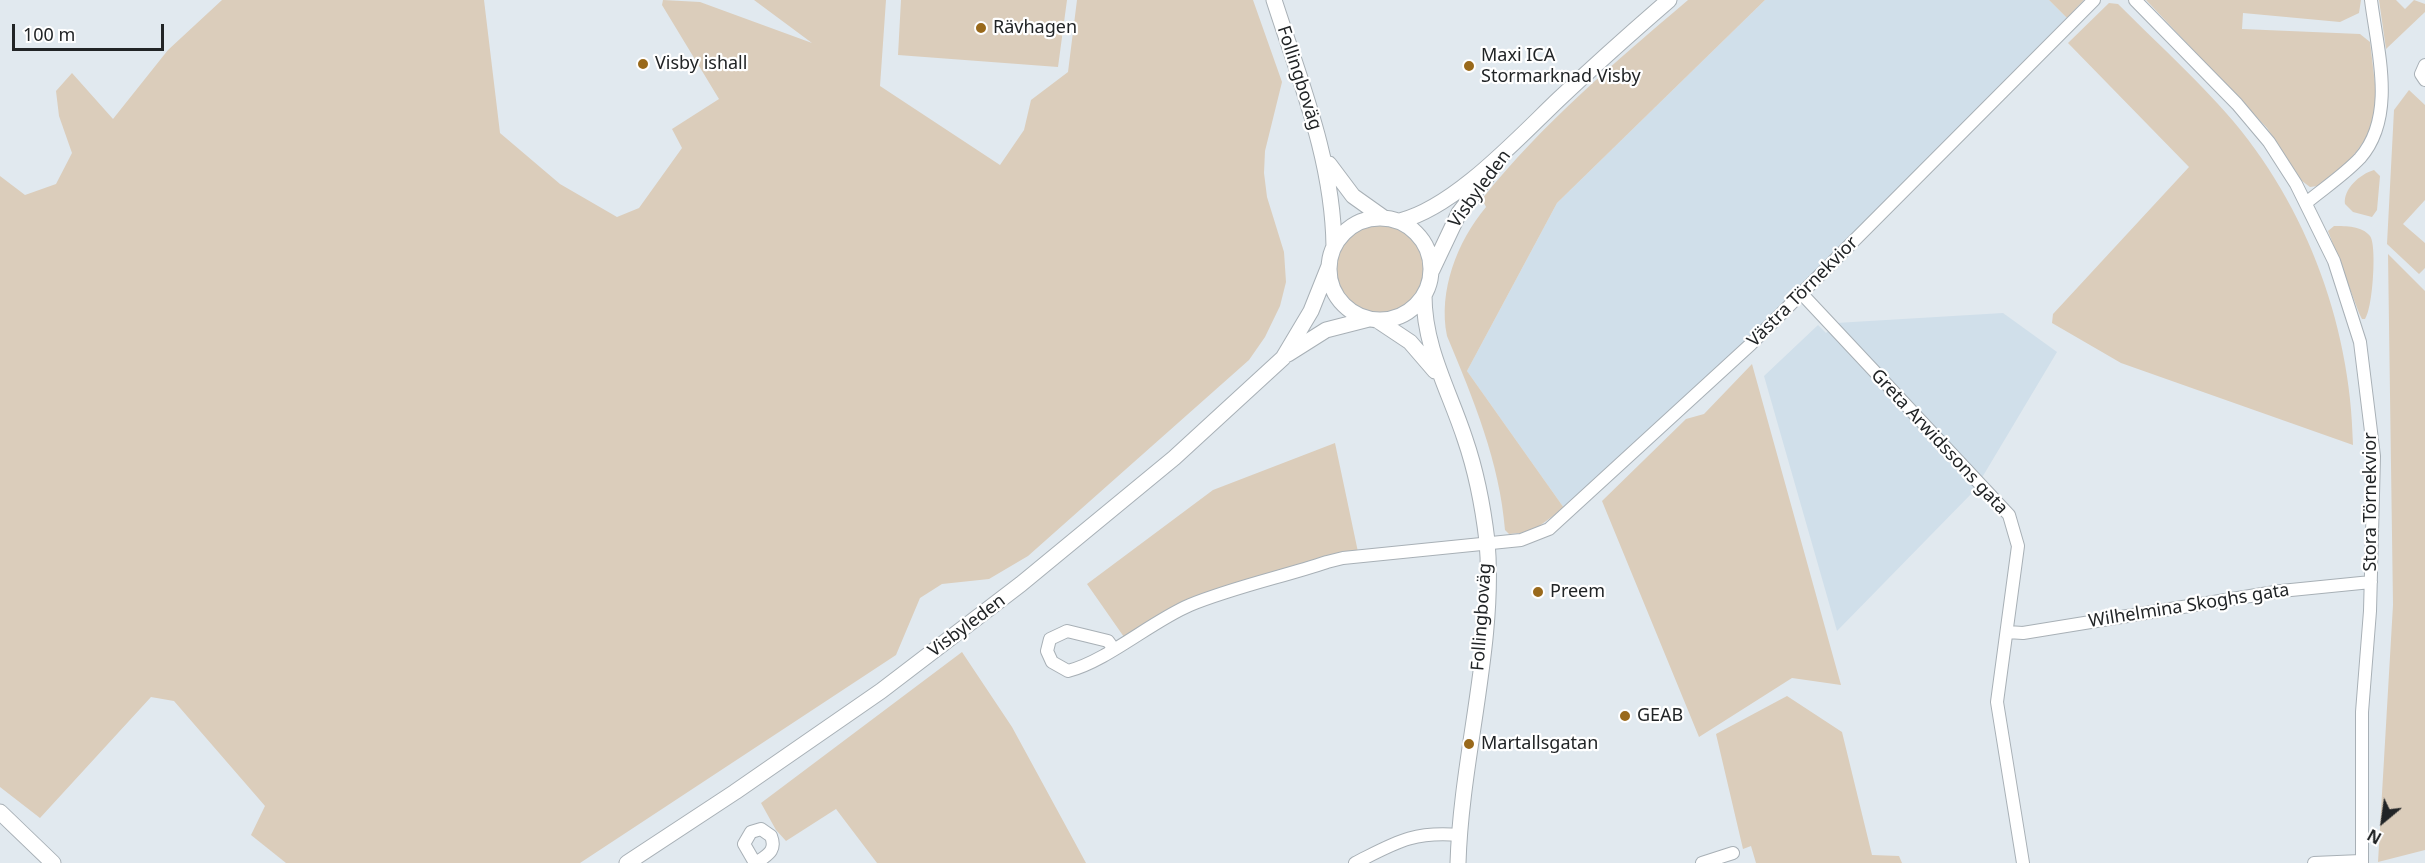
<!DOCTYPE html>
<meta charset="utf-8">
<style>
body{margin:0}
#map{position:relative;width:2425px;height:863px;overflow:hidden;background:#e1e9ef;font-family:"Noto Sans",sans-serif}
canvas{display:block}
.north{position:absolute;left:2353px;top:791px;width:60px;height:60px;-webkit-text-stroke:4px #fff;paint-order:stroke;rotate:209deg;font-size:16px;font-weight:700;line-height:24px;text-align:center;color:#212426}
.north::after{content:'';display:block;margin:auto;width:21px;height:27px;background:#212426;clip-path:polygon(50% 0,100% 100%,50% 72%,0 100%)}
.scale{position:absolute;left:12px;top:24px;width:152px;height:27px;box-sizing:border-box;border:3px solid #212426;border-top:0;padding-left:8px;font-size:18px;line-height:21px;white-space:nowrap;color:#212426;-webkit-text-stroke:4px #fff;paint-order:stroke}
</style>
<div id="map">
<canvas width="2425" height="863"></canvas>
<div class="north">N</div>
<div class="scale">100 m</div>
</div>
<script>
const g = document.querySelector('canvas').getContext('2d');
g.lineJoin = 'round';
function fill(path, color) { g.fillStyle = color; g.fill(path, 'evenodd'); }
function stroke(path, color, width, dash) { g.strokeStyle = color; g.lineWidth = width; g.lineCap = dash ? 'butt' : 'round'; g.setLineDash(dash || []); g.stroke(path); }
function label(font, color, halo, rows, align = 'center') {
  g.font = font + ' "Noto Sans",sans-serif'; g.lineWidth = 4.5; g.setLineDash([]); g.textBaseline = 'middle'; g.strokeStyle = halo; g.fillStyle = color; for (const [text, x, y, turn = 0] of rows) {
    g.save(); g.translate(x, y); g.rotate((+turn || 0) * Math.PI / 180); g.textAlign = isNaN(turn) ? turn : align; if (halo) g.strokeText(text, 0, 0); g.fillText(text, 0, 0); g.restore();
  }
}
const built = new Path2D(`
 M1765 0H2049L2067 18 1701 386 1564 508 1467 371 1557 203Z
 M2003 313 2057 352 1974 491 1837 631 1764 376 1818 325 1826 333 1836 323Z`);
const green = new Path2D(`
 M222 0H484L500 133 560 184 617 217 639 208 682 148 672 129 719 99 662 5 663 0 700 2 812 43 754 0H886L880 86 1000 165 1024 130 1031 100 1068 72 1077 0H1253L1282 82 1265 151 1264 173 1267 197 1284 252 1286 282 1280 306 1265 337 1249 360 1028 556 989 579 942 584 920 598 896 655 580 863H286L251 835 265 806 174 701 151 697 40 818 0 787V176L25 195 56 184 72 153 59 116 56 91 72 73 113 119 168 50Z
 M901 0H1067L1058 67 898 55Z
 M1688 0H1765L1557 203 1467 371 1564 508 1531 532 1509 534 1505 530C1500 463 1473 398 1447 336 1438 291 1457 242 1486 207L1482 199C1542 124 1615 62 1688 0Z
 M2049 0H2084L2067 18Z
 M2146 0H2361L2359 13 2340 22 2243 13 2242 29 2360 34 2370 42 2378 109 2368 136 2350 160 2318 186 2310 187 2302 181 2267 128Z
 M2379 0H2396L2405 9 2414 0 2425 4V12L2386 49Z
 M2109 3 2118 4C2151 37 2186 69 2218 104 2303 195 2351 322 2353 445L2121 363 2052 323 2053 314 2189 167 2068 43Z
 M2409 90 2425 105V200L2403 224 2425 243V268L2419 274 2387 244 2394 110Z
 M2374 170 2380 176 2377 210 2372 217 2353 212 2345 204C2343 189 2360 174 2374 170Z
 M1336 269a44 44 0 1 1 88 0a44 44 0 1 1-88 0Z
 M2334 226C2346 226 2362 226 2370 236 2377 244 2373 309 2365 319H2362L2359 313 2328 231Z
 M2388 254 2425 291V850L2378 862 2393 605Z
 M1752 364 1841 685 1792 678 1699 737 1602 501 1686 419 1704 414Z
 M1335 443 1358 552 1184 603 1124 637 1087 584 1213 490Z
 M962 652 1012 727 1086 863H877L836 809 786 841 776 830 761 803Z
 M1787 696 1842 732 1872 855 1899 856 1902 863H1756L1751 846 1743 849 1716 734Z`);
const minor = new Path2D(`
 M2135 0 2237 104 2269 142 2296 184 2334 261 2360 342 2374 456 2370 611 2362 712V863
 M2425 65 2421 74 2425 80
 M2306 203C2324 188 2344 175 2360 158 2397 116 2377 49 2371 0
 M1802 294 2009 515 2018 546 1997 702 2023 863
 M2007 632 2023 633 2281 591 2371 582
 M1113 648 1108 641 1067 631 1050 639 1047 651 1052 662 1068 671C1107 661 1152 621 1190 605 1234 587 1282 577 1327 562L1343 558 1521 540 1549 529 1751 344 2094 0
 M755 863 744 844 751 832 761 829 771 836C777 851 767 855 756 863
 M1355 863C1395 843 1412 831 1459 835
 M1702 863 1733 853
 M2314 863 2361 861`);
const major = new Path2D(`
 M1274 0C1300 81 1333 160 1334 247
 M1329 164 1353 196 1384 218
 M1329 269a51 51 0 1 1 102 0a51 51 0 1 1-102 0Z
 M1400 221C1455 207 1518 138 1559 99 1595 65 1632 32 1669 0
 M1432 270 1459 213 1492 170
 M1424 295C1424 348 1449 390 1465 439 1476 471 1483 507 1487 541 1496 643 1461 758 1458 863
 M1377 320 1410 342 1435 371
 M1288 354 1326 330 1369 319
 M0 812 53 863
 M627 863 735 792 881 691 1021 584 1174 458 1283 358 1311 311 1329 266`);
const markers = [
 [981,28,6,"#99691b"],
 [643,64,6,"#99691b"],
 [1469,66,6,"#99691b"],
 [1538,592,6,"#99691b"],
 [1625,716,6,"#99691b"],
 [1469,744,6,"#99691b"]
];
const poiNames = [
 ["Rävhagen",993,28],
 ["Maxi ICA",1481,56],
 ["Stormarknad Visby",1481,77],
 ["Visby ishall",655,64],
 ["Preem",1550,592],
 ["GEAB",1637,716],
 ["Martallsgatan",1481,744]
];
const streetNames = [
 ["Follingboväg",1299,78,72],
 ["Visbyleden",1480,189,-54],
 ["Västra Törnekvior",1803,292,-45],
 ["Greta Arwidssons gata",1939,442,47],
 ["Stora Törnekvior",2371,502,-90],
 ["Wilhelmina Skoghs gata",2189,606,-9],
 ["Follingboväg",1482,617,-86],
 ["Visbyleden",967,626,-37]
];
fill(built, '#d0dfea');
fill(green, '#dbcdbb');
stroke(minor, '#a8b0b6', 14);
stroke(major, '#a8b0b6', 17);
stroke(minor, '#fff', 12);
stroke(major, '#fff', 15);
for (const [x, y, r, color] of markers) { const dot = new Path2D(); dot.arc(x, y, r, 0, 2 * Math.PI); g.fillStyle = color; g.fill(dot); stroke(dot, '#fff', 2); }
label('18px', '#212426', '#fff', poiNames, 'left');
label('18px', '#212426', '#fff', streetNames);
</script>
